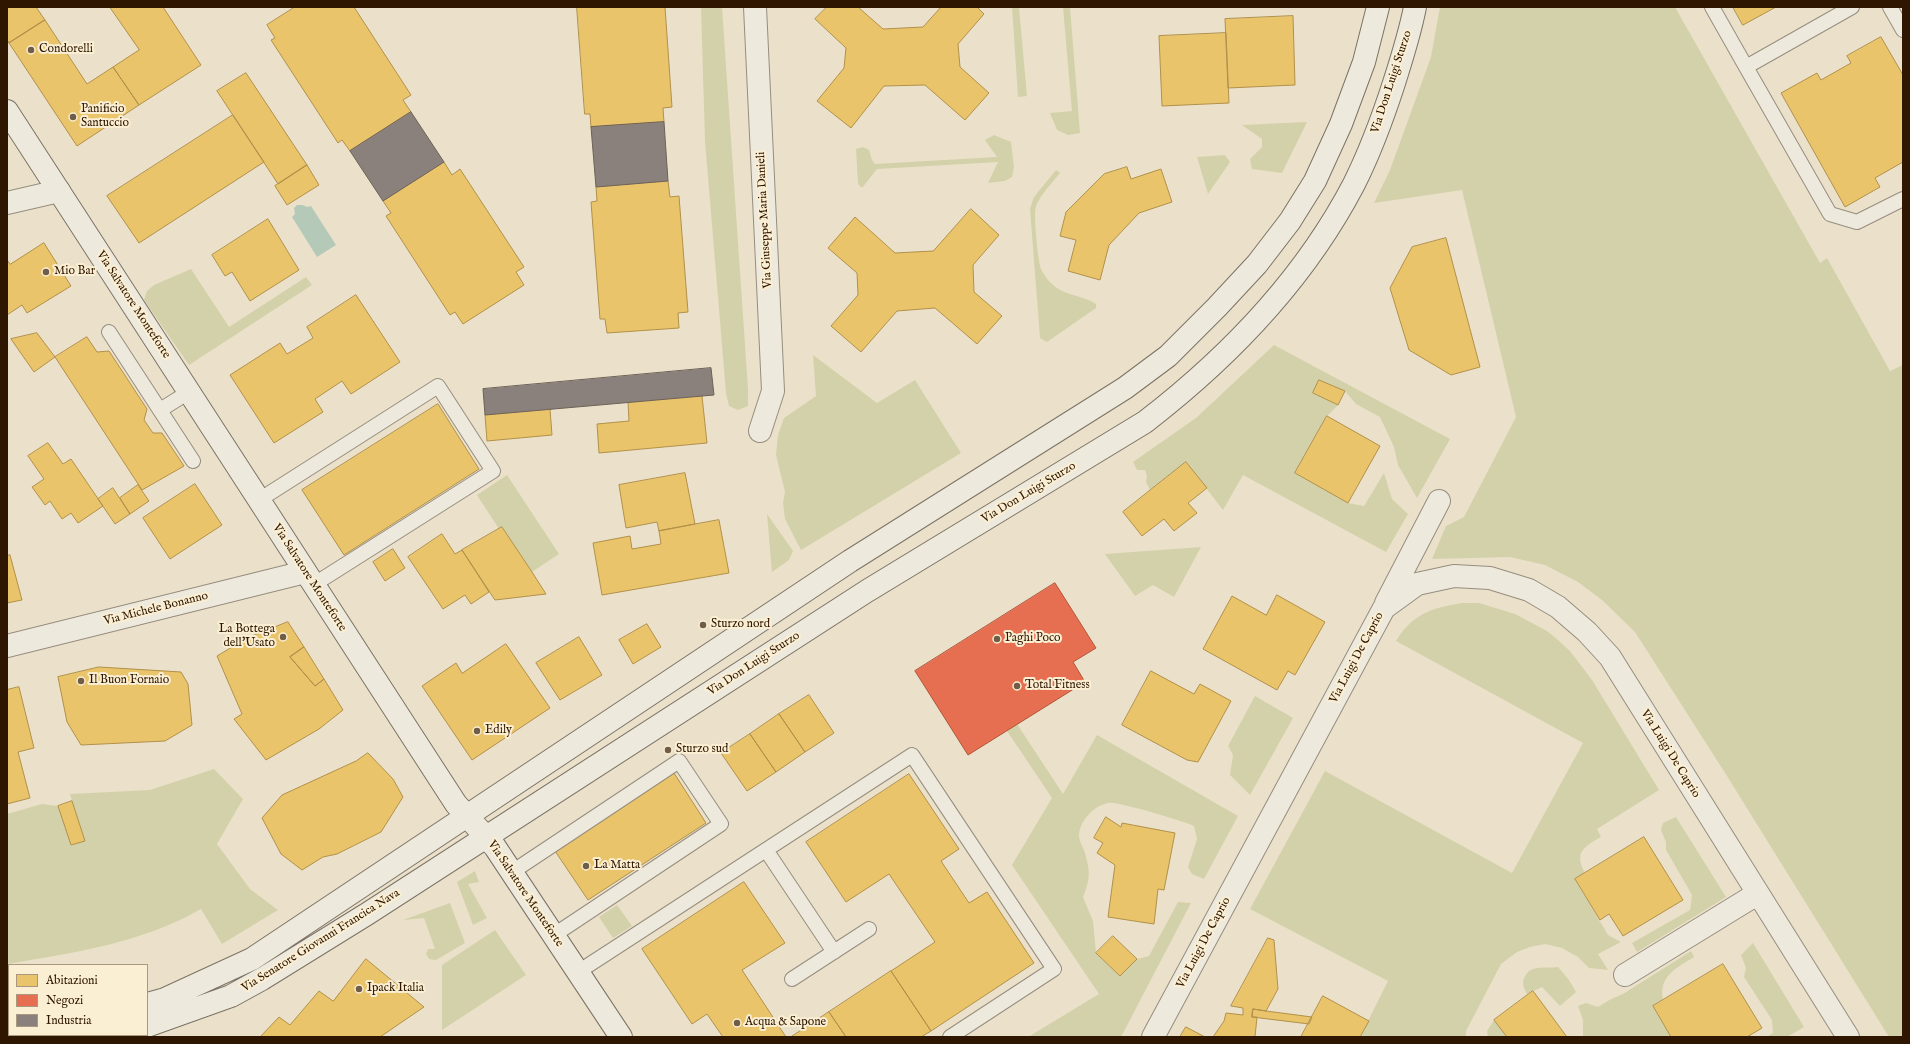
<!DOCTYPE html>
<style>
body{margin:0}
#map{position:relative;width:1910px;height:1044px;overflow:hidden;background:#ebe1ca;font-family:"IM FELL English",serif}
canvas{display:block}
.frame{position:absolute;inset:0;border:8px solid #2e1601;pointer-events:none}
.legend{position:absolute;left:8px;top:964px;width:140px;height:72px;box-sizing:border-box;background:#fbefd3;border:1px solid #a9987f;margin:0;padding:5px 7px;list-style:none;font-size:12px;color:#2e1601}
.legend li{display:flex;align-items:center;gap:8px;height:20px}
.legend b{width:20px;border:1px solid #a9987f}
</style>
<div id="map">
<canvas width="1910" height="1044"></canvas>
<div class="frame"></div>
<ul class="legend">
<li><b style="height:11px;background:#e9c46a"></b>Abitazioni</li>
<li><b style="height:11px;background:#e76f51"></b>Negozi</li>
<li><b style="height:11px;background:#8a817c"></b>Industria</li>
</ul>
</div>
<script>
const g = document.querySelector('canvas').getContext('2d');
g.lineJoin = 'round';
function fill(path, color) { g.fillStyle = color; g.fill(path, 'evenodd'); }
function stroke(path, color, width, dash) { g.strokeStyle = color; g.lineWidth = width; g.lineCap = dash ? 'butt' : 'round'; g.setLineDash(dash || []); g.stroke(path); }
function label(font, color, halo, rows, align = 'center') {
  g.font = font + ' "IM FELL English",serif'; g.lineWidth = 4; g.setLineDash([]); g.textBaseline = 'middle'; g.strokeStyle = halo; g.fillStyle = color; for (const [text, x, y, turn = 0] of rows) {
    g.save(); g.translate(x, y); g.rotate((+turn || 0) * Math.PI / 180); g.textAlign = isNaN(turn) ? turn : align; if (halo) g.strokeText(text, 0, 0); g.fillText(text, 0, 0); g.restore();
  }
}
const green = new Path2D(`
 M701 7H722L748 389V406L738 410 729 406 726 393 705 141Z
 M1012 7H1019L1027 96 1018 97Z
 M1063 7H1070L1080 133 1068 135 1057 130 1050 113 1072 111Z
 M1440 7H1675L1820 263 1827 258 1890 371 1903 365V1037H1889L1727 776 1635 632 1602 600 1578 582 1545 565 1510 557 1432 559 1446 526 1464 517 1516 417 1462 190 1374 203 1390 170 1431 57Z
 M1307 122 1282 173 1252 169 1250 159 1262 147V139L1242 125Z
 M994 135 1011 142 1014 167 1012 177 1005 181 988 183 998 162 877 169 862 188 858 184 856 149 863 147 869 150 872 160 875 164 997 157 985 140Z
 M1225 155 1230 162 1208 194 1197 157Z
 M1056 170 1060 173C1052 183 1041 194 1036 206 1033 213 1038 261 1041 269 1045 277 1050 283 1057 288 1069 296 1084 296 1096 304V308L1047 342 1040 338 1030 209 1034 197Z
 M191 269 229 327 306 277 312 285 189 365 144 300 147 291 154 285Z
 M1274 345 1450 439 1417 498 1398 465 1394 447 1380 417 1356 404 1345 391 1319 380 1313 393 1338 405 1327 416 1295 473 1348 503 1364 506 1384 473 1392 499 1408 514 1386 552 1243 475 1223 510 1186 462 1150 490 1146 482 1147 476 1145 470H1137L1133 462 1196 418Z
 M813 355 877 403 915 380 961 453 801 550 785 519 783 503 785 492 776 455 778 435 784 418 816 396Z
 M507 475 559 554 532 572 502 527 499 529 477 495Z
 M767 514 793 551 789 560 772 572Z
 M1201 547 1174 597 1153 585 1135 596 1105 554Z
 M1462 603H1479L1515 614 1547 631 1558 640 1570 651 1592 680 1659 790 1597 829 1601 837C1583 847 1574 853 1585 873L1575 879 1608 935 1621 942 1598 954 1608 970 1589 968 1578 957 1562 948 1545 944 1530 947 1517 952 1501 964 1466 1031V1037H1364L1361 1035 1388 981 1250 909 1325 771 1512 873 1583 743 1396 641C1412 614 1432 608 1462 603Z
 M1255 696 1293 718 1250 795 1230 775 1233 755 1228 746Z
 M1017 724 1063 794 1097 735 1238 816 1204 879 1192 874 1188 867 1197 839 1194 826C1182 821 1117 801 1108 803 1093 806 1080 821 1079 835 1079 840 1082 846 1084 850 1090 870 1091 878 1083 897L1093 921 1096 953 1120 976 1137 959 1149 956 1178 902 1191 903 1121 1037H1028L1099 994 1012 865 1052 798 1007 731Z
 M214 769 243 799 217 844 250 889 278 910 222 944 201 909C142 943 73 953 7 964V814L42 804 58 806 71 845 84 841 70 794 150 790Z
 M1676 817 1726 897 1637 952 1632 943 1690 910 1692 895 1666 850V842L1661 830 1663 823Z
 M475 871 479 882 468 884 487 918 473 925 457 882Z
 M450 903 465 943 436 960 429 959 426 954 428 949H435L424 918 403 920Z
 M617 905 632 926 613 938 599 917Z
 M495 930 526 975 442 1030V965Z
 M1753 943 1804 1027 1787 1037H1766L1773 1033 1772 1020 1744 977 1746 968 1741 955Z
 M1691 951 1694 957C1677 968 1658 976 1663 1000L1653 1006 1671 1037H1583V1020L1578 1006 1586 1003 1598 1007 1611 999 1623 994Z
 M1558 967 1569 980 1576 992 1560 1006 1542 987 1527 994C1524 989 1521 983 1525 976 1532 964 1546 969 1558 967Z
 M1494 1020 1507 1037H1488L1487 1031Z`);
const water = new Path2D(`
 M297 205H303L307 207 311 206 336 245 317 257 292 217 295 214 294 208Z`);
const homes = new Path2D(`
 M7 7H36L45 20 9 43 7 40Z
 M110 7H163L201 65 139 105 113 67 139 50Z
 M295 7H354L411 95 403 100 411 112 350 151 342 140 338 143 271 40 275 38 267 25Z
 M577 7H665L672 107 663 108 664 122 591 127 590 114H585Z
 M827 7H858L883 29 923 27 941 7H977L984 14 958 44 960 67 989 93 965 120 925 85 884 86 851 128 817 101 844 68 846 48 815 19Z
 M1733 7H1776L1743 25Z
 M1293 16 1295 85 1228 88 1225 19Z
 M45 20 87 84 113 67 139 105 77 146 9 43Z
 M1226 33 1229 103 1162 106 1159 36Z
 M1881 37 1903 75V162L1875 178 1880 187 1845 207 1781 93 1817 73 1821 80 1851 63 1847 56Z
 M246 73 307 165 278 184 217 91Z
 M233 115 264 162 139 243 107 196Z
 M444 162 452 175 460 169 524 267 516 272 524 285 463 324 455 312 450 315 386 216 391 213 383 201Z
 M307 165 319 185 287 205 275 186Z
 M1127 167 1131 179 1161 169 1172 202 1139 213 1109 245 1100 280 1068 271 1076 240 1060 236 1066 212 1104 174Z
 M668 181 670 197 679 196 688 312 678 313 679 328 607 333 605 319H600L591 202 597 201 596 187Z
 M971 209 999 235 973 265 974 292 1002 316 977 344 935 308 897 311 861 352 831 326 858 295 857 273 828 248 855 217 895 253 933 251Z
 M268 219 299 270 250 301 232 272 225 276 212 255Z
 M1446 238 1480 367 1451 375 1409 350 1390 288 1412 247Z
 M44 243 71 286 27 313 22 305 7 315V260L10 264Z
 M356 295 400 362 351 394 342 381 315 399 323 412 274 443 230 375 280 343 287 354 313 338 307 327Z
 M37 333 55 357 34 372 11 339Z
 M87 337 97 352 109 351 147 409 144 420 153 433H162L184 466 142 490 55 357Z
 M1319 380 1345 391 1338 405 1313 393Z
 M702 396 707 443 599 453 597 424 629 421 628 402Z
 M438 404 479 469 344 555 302 490Z
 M550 409 552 435 487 441 485 415Z
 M1327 416 1380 446 1348 503 1295 473Z
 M48 443 63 464 71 459 103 506 78 523 71 513 62 519 50 501 45 505 32 487 44 479 28 456Z
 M1186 462 1207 488 1188 503 1197 513 1174 531 1164 519 1142 536 1123 512Z
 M685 473 695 524 659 531 657 522 626 528 619 485Z
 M195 484 222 525 170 559 143 518Z
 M138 485 149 501 130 514 120 498Z
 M113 488 130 514 115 524 98 499Z
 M719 520 729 573 602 595 593 543 630 536 632 549 661 544 659 531Z
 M502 527 532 572 546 594 495 600 462 550Z
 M442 534 455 554 462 550 489 592 471 604 465 595 443 609 408 557Z
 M393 549 405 568 385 581 373 562Z
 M10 555 22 600 7 603V556Z
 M1277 595 1325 622 1295 675 1288 671 1277 690 1203 649 1232 596 1266 615Z
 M288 622 304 647 290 657 315 686 324 679 343 710 319 729 266 760 234 719 242 714 217 656 247 638Z
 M647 624 661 647 633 664 619 640Z
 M579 637 602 675 560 700 536 663Z
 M506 644 550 708 472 760 422 686 456 663 462 673Z
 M304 647 324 679 315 686 290 657Z
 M99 667 181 672 188 684 192 725 165 741 81 745 67 722 58 677Z
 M1151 671 1194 694 1200 684 1231 701 1198 762 1187 760 1122 725Z
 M19 687 34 748 18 752 30 798 7 804V690Z
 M809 695 834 733 805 752 779 714Z
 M779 714 805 752 776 772 750 734Z
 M750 734 776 772 747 791 721 753Z
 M368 753 393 779 403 797 381 832 337 854 323 857 302 870 281 854 262 818 282 795 356 761Z
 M674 773 706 823 588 900 555 851Z
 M909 774 959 849 941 861 969 903 987 892 1034 963 931 1031 891 971 935 942 889 874 846 902 806 842Z
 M72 801 85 841 71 845 58 806Z
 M1106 817 1121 827 1122 823 1175 833 1164 890 1158 889 1154 924 1108 917 1115 865 1097 853 1103 843 1094 838Z
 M1644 837 1683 900 1623 936 1609 914 1600 920 1575 879Z
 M744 882 785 943 742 970 786 1037H723L707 1014 692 1024 642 949Z
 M1113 936 1137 959 1120 976 1096 953Z
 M1268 938 1274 940 1278 989 1266 1011 1253 1009 1252 1017H1257L1255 1037H1213L1224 1021 1226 1013 1243 1015V1008L1231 1006Z
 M366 959 424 1007 380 1037H260L279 1017 290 1025 319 991 333 1001Z
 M1723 964 1762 1028 1747 1037H1671L1653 1006Z
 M891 971 931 1031 921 1037H846L829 1012Z
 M1533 991 1567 1037H1507L1494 1020Z
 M1323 996 1369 1021 1360 1037H1301Z
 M1253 1009 1266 1011 1312 1017 1309 1024 1252 1017Z
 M829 1012 846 1037H791Z
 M1186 1027 1205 1037H1180Z`);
const shops = new Path2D(`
 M1055 583 1096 648 1073 662 1085 682 968 755 915 671Z`);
const industry = new Path2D(`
 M411 112 444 162 383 201 350 151Z
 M664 122 668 181 596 187 591 127Z
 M711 368 714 395 485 415 483 389Z`);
const lane = new Path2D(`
 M1712 7 1746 67 1852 7
 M1890 7 1903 30
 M1746 67 1830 214 1857 222 1903 199
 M109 332 193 461
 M160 410 189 392
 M259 500 438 386 493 471 313 585
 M766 850 834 952
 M512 872 679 761 721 824 554 935
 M578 972 912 755 1054 969 950 1037
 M792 979 869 929`);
const street = new Path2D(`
 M755 7 773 391 760 431
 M7 203 59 191
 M1386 603 1439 501
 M7 646 305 572
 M1625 975 1757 894
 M1153 1037 1384 608 1417 584 1454 576 1490 578 1529 590 1558 607 1587 632 1610 657 1848 1037`);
const secondary = new Path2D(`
 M7 111 456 804 495 847 621 1037
 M147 1004 165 999 252 959 850 561 1125 388 1168 356 1217 307 1257 264 1290 221 1315 181 1341 124 1364 62 1378 7
 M147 1026 231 996 262 979 367 914 867 591 1145 422C1228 358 1305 278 1354 184 1370 152 1383 117 1394 83 1402 58 1410 33 1415 7
 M7 1033H9
 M110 1037 117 1035`);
const markers = [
 [31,50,4,"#705d47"],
 [73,117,4,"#705d47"],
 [46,272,4,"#705d47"],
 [703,625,4,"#705d47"],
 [283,637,4,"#705d47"],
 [997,639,4,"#705d47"],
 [81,681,4,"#705d47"],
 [1017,686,4,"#705d47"],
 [477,731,4,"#705d47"],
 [668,750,4,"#705d47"],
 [586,866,4,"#705d47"],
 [359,989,4,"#705d47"],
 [737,1023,4,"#705d47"]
];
const poiNames = [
 ["Condorelli",39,50],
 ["Panificio",81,110],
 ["Santuccio",81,124],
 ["Mio Bar",54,272],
 ["Sturzo nord",711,625],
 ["La Bottega",275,630,"right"],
 ["dell'Usato",275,644,"right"],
 ["Paghi Poco",1005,639],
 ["Il Buon Fornaio",89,681],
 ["Total Fitness",1025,686],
 ["Edily",485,731],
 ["Sturzo sud",676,750],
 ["La Matta",594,866],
 ["Ipack Italia",367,989],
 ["Acqua & Sapone",745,1023]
];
const streetNames = [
 ["Via Don Luigi Sturzo",1392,82,-72],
 ["Via Giuseppe Maria Danieli",765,220,-93],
 ["Via Salvatore Monteforte",133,305,57],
 ["Via Don Luigi Sturzo",1029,493,-31],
 ["Via Salvatore Monteforte",309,578,57],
 ["Via Michele Bonanno",156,609,-14],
 ["Via Luigi De Caprio",1357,658,-62],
 ["Via Don Luigi Sturzo",754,664,-33],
 ["Via Luigi De Caprio",1670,754,58],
 ["Via Salvatore Monteforte",525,894,56],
 ["Via Senatore Giovanni Francica Nava",321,941,-32],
 ["Via Luigi De Caprio",1204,943,-62]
];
fill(green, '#d3d1a9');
fill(water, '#b5c9b9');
fill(homes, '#e9c46a');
stroke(homes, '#b1904a', 1);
fill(shops, '#e76f51');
stroke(shops, '#b05439', 1);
fill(industry, '#8a817c');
stroke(industry, '#6e6157', 1);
stroke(lane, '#968d7e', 16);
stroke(street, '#968d7e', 24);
stroke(secondary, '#7b7264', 24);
stroke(lane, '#eee9dd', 14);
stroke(street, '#eee9dd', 22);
stroke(secondary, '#eee9dd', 22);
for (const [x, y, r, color] of markers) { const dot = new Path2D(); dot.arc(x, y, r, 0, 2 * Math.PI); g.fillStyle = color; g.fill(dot); stroke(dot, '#fbefd3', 1.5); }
label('12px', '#2e1601', '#fbefd3', poiNames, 'left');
label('12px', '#2e1601', '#fbefd3', streetNames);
</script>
